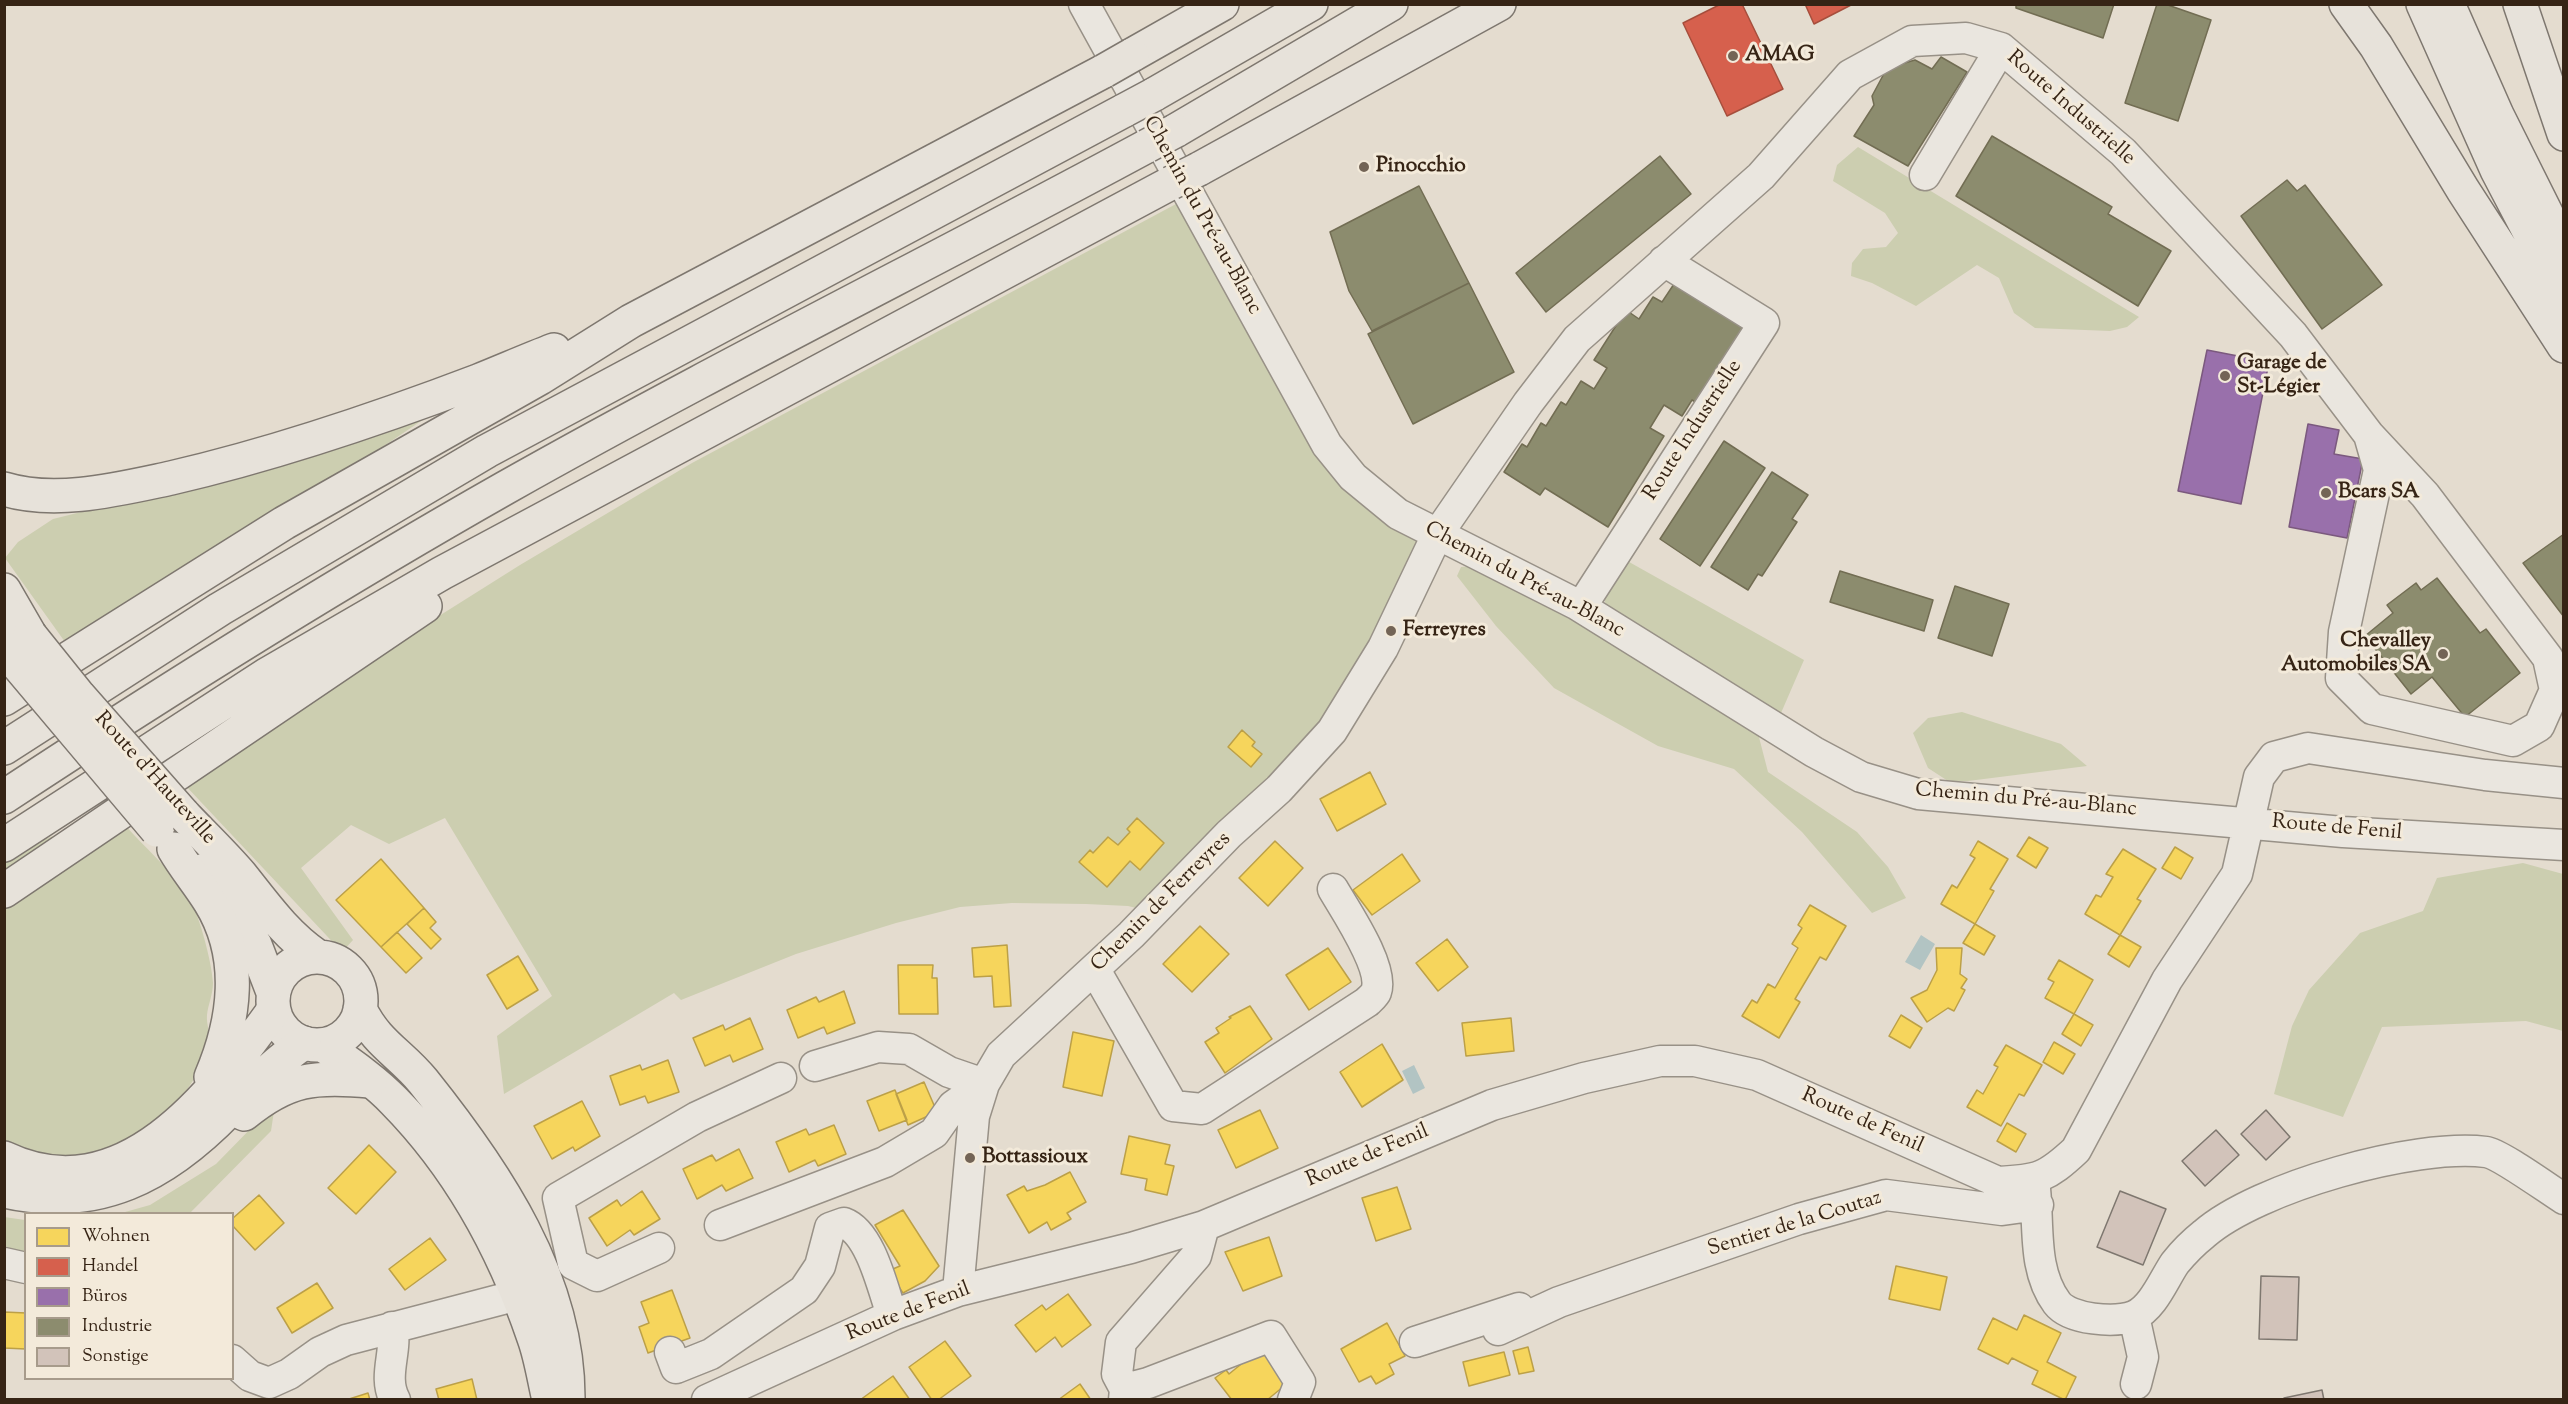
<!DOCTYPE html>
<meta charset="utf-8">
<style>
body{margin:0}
#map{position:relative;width:2568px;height:1404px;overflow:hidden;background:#e4dccf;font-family:"Sorts Mill Goudy",serif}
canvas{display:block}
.frame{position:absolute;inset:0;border:6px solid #362415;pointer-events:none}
.legend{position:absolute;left:24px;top:1212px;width:210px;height:168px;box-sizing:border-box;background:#f3eada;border:2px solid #a79b8b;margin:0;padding:8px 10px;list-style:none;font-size:18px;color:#362415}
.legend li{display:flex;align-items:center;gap:12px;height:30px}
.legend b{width:30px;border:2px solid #a79b8b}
</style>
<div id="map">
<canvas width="2568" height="1404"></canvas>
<div class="frame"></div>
<ul class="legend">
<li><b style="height:16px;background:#f6d55c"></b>Wohnen</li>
<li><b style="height:16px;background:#d6604d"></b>Handel</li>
<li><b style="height:16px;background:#9970ab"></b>Büros</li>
<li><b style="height:16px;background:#8c8c6e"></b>Industrie</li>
<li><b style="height:16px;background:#d2c3ba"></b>Sonstige</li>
</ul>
</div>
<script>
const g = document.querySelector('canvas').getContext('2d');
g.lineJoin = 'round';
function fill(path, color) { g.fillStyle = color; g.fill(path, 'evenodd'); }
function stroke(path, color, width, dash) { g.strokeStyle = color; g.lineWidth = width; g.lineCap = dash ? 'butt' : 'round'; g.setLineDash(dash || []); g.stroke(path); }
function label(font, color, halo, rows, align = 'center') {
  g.font = font + ' "Sorts Mill Goudy",serif'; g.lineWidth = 6; g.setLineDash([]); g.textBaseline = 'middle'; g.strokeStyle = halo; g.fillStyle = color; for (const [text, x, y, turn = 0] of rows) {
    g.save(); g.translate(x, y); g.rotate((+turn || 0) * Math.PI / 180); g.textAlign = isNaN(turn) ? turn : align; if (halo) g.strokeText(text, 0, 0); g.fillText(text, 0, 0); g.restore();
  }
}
const green = new Path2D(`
 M1858 147 2139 317 2127 327 2110 331 2035 328 2014 313 1999 278 1977 265 1916 306 1872 283 1851 276 1852 263 1863 249 1886 247 1898 233 1885 213 1833 181 1837 165Z
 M1191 196 1327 445 1437 535 1367 677 1153 912 1128 906 1086 904 1012 903 960 907 896 923 796 954 681 1000 674 993 504 1094 497 1036 552 996 445 818 389 844 351 825 301 868 353 940 342 952 184 784 350 672 520 565 692 463Z
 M430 415 366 458 214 547 65 642 5 558 18 542 53 519 145 496Z
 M1622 558 1804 660 1781 713 1753 714 1768 772 1857 832 1888 867 1906 898 1872 913 1802 832 1734 769 1658 746 1554 688 1496 626 1457 576 1461 567 1495 564 1607 622 1604 591Z
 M1962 712 2061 744 2087 766 1968 781H1948L1928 768 1913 733 1928 718Z
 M124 824C144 847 169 868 186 892 198 909 212 962 213 983 213 994 208 1005 207 1015 206 1024 211 1034 209 1042 198 1098 134 1150 79 1157 53 1160 27 1153 5 1141L4 909 38 882Z
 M53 836 37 856 5 878V863L28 846Z
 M2523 863 2563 874V1031L2526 1021 2382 1027 2343 1117 2274 1094 2292 1026 2309 990 2360 933 2423 911 2437 878Z
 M274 1111 271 1131 190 1213 118 1214 150 1205 216 1164 260 1119Z
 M4 1217 25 1220V1254L5 1246Z`);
const water = new Path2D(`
 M1921 935 1935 944 1920 970 1905 962Z
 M1414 1065 1425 1088 1413 1094 1402 1071Z`);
const homes = new Path2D(`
 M1242 730 1255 742 1252 746 1262 754 1251 767 1228 747Z
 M1370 772 1386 804 1337 831 1320 799Z
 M1137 818 1164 843 1140 870 1130 861 1107 887 1079 862 1090 850 1093 853 1108 837 1118 845 1130 832 1127 829Z
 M2029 837 2048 848 2036 868 2017 856Z
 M1275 841 1303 868 1268 906 1239 878Z
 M1978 841 2008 859 1990 889 1994 891 1975 924 1941 904 1952 885 1957 888 1975 858 1970 855Z
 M2175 847 2193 858 2181 879 2162 868Z
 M2123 849 2156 869 2137 899 2141 901 2120 935 2085 914 2096 895 2101 897 2113 877 2106 874Z
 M1402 854 1420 881 1372 915 1353 890Z
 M381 859 424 908 381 947 336 900Z
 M1810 905 1846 926 1826 960 1820 957 1795 999 1800 1002 1779 1038 1742 1016 1752 1000 1757 1003 1768 984 1775 988 1798 948 1792 944 1802 928 1798 925Z
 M424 908 436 922 430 928 441 939 431 949 407 924Z
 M1975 924 1995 936 1984 955 1963 943Z
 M1200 926 1229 954 1192 992 1163 964Z
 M397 932 422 958 406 973 381 947Z
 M2120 935 2141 947 2129 967 2108 954Z
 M1447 939 1468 967 1438 991 1416 963Z
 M1007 945 1011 1006 994 1007 992 976 974 977 972 948Z
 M1328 948 1351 982 1309 1010 1286 975Z
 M1936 948H1962L1960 974 1967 979 1961 988 1965 990 1954 1011 1948 1008 1927 1022 1911 998 1927 990 1937 970Z
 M518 956 538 990 507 1009 487 975Z
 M2059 960 2093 980 2074 1014 2045 998 2054 982 2048 979Z
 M898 965H933L932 978H937L938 1014H899Z
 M844 991 855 1023 827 1034 824 1027 798 1038 787 1010 816 997 819 1002Z
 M1250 1006 1272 1039 1225 1073 1205 1042 1219 1033 1216 1028 1231 1018 1229 1017Z
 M2074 1014 2093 1025 2081 1046 2062 1034Z
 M1901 1015 1922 1028 1910 1048 1889 1036Z
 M750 1018 763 1049 733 1062 730 1055 705 1066 693 1038 723 1025 725 1030Z
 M1511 1018 1514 1051 1466 1056 1462 1023Z
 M1073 1032 1114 1041 1102 1096 1063 1087Z
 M2054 1042 2075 1054 2063 1074 2043 1062Z
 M1382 1044 1403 1080 1362 1107 1340 1072Z
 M2006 1045 2042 1065 2024 1096 2019 1094 2001 1126 1967 1107 1977 1090 1983 1094 1998 1067 1994 1065Z
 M668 1060 679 1092 648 1103 645 1096 620 1105 610 1076 640 1065 642 1070Z
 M924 1082 937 1112 908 1125 896 1094Z
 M895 1090 907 1120 879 1131 867 1101Z
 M582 1101 600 1136 575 1151 573 1147 552 1159 534 1126Z
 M1260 1110 1278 1148 1236 1168 1218 1130Z
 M2007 1123 2026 1134 2016 1152 1997 1141Z
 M834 1125 846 1154 818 1166 815 1160 789 1172 776 1142 806 1129 809 1135Z
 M1129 1136 1170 1145 1165 1164 1174 1166 1167 1195 1145 1190 1147 1179 1121 1174Z
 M369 1145 396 1172 356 1214 328 1188Z
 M739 1149 753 1178 726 1191 722 1185 697 1199 683 1169 712 1155 716 1161Z
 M1070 1172 1086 1202 1067 1213 1071 1219 1051 1230 1047 1222 1029 1233 1007 1195 1024 1186 1027 1191 1045 1185Z
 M1397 1187 1411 1229 1376 1241 1362 1198Z
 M642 1191 660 1219 634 1235 630 1230 607 1246 589 1218 617 1200 621 1206Z
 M259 1195 284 1223 255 1250 232 1225V1219Z
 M903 1210 939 1266 925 1281 903 1293 888 1271 900 1266 875 1225Z
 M1269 1237 1282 1276 1243 1291 1225 1252Z
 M430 1238 446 1260 405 1290 389 1269Z
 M1896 1266 1947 1277 1940 1310 1889 1299Z
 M317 1283 333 1308 292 1333 277 1308Z
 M672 1290 690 1338 648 1353 639 1327 649 1323 641 1302Z
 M1068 1294 1091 1325 1062 1347 1055 1337 1036 1352 1015 1325 1042 1305 1046 1310Z
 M4 1312 26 1313V1349L4 1348Z
 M2024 1315 2061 1333 2047 1362 2076 1377 2065 1400 2032 1384 2038 1371 2012 1358 2008 1364 1978 1349 1993 1318 2017 1330Z
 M1387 1323 1405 1356 1389 1364 1394 1374 1376 1384 1371 1376 1359 1382 1341 1349Z
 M945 1341 971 1376 938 1400H932L909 1367Z
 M1528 1347 1534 1371 1519 1374 1513 1351Z
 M1261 1348 1289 1382 1267 1400H1232L1215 1378 1226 1370 1229 1374Z
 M1504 1352 1510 1375 1469 1386 1463 1362Z
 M893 1376 910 1400H860Z
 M472 1379 477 1400H439L436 1389Z
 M1080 1384 1091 1400H1058Z
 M368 1393 370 1400H346Z`);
const shops = new Path2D(`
 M1721 4H1742L1783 89 1727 116 1683 23Z
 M1805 4H1853L1814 24Z`);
const offices = new Path2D(`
 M2207 350 2269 362 2241 504 2178 491Z
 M2308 424 2339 430 2334 454 2363 459 2347 538 2289 527Z`);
const industry = new Path2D(`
 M2016 4H2114L2103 38 2016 8Z
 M2157 4H2165L2211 20 2178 121 2125 103Z
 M1941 57 1967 72 1908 166 1854 136 1874 105 1872 96 1887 68 1915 60 1932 69Z
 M1992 136 2112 207 2108 214 2171 251 2138 306 1956 196Z
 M1660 156 1691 194 1546 312 1516 273Z
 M2287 180 2297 191 2305 185 2382 285 2322 329 2241 216Z
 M1419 186 1469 283 1372 331 1349 291 1330 232Z
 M1469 283 1514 372 1413 424 1368 334Z
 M1674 284 1750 332 1704 407 1692 400 1682 416 1664 405 1650 428 1664 436 1608 527 1545 488 1540 495 1504 472 1522 444 1527 447 1541 423 1546 426 1561 402 1566 405 1581 381 1594 389 1607 368 1594 360 1626 310 1639 319 1653 297 1662 302Z
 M1724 441 1765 468 1700 566 1660 539Z
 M1772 472 1808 495 1792 519 1797 522 1762 576 1758 574 1748 590 1711 567Z
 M2564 534V617L2523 563Z
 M1840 571 1933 600 1924 631 1830 602Z
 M2437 578 2480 633 2486 629 2520 673 2465 717 2432 677 2411 694 2365 636 2393 613 2387 605 2416 583 2421 590Z
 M1955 586 2009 604 1992 656 1938 638Z`);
const building = new Path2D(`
 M2266 1110 2290 1137 2266 1160 2241 1134Z
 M2216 1130 2239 1155 2205 1186 2182 1161Z
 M2120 1191 2166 1209 2143 1265 2097 1247Z
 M2261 1276 2299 1277 2297 1340 2259 1339Z
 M2322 1390 2324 1400H2284V1398Z`);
const minor = new Path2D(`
 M1084 4 1327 445 1353 477 1398 514 1576 604 1814 752 1861 777 1918 794 2343 832 2564 845
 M1925 175 2001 48
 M1581 607 1764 323 1664 261
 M1095 970 1173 1106 1202 1109 1367 1002C1370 999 1375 995 1376 992 1385 968 1345 910 1333 889
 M815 1066 878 1047 909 1049 949 1072 984 1084
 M2034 1180C2040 1221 2031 1268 2057 1303 2070 1320 2115 1323 2134 1316 2153 1308 2164 1279 2175 1263 2183 1253 2194 1242 2204 1234 2258 1187 2415 1143 2486 1152 2500 1154 2548 1189 2564 1199
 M720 1225 885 1162 934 1133 953 1106 984 1084
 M659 1248 597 1276 573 1264 558 1198 697 1117 781 1078
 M4 1263 26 1268
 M958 1291 974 1116 984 1084 1001 1055 1131 935 1229 834 1279 789 1332 731 1383 648 1437 535 1528 403 1577 339 1761 176 1850 75 1912 41 1966 38 2001 48 2123 152 2293 335 2369 435 2425 495 2548 658 2555 690 2539 726 2513 741 2372 709 2341 678 2344 632 2379 470 2369 435
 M2134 1316 2143 1357 2136 1384
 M392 1327C398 1351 382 1376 395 1400
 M1498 1330 1559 1302 1799 1219 1886 1195 2002 1210 2038 1205
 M1415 1342 1519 1308
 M670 1352 676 1368 711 1354 804 1290 820 1266 830 1228 844 1223C871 1233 883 1290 892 1315
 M232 1360 250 1376 269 1383 289 1374 320 1352 346 1340 518 1295
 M1125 1389 1148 1383 1271 1336 1300 1382 1293 1400
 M707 1400 893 1315 958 1291 1131 1248 1204 1226 1492 1105 1584 1078 1660 1061H1695L1757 1075 1998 1182C2038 1180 2046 1178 2076 1150L2167 980 2237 874 2259 777 2274 757 2308 748 2485 775 2564 783
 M1124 1400 1125 1389 1117 1374 1121 1342 1196 1256 1204 1226`);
const major = new Path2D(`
 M4 590 30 635
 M183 814C202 834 223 854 241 875 265 905 285 934 317 956
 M201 871 228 901 255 945 273 992
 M273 1001a44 44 0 1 1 88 0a44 44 0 1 1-88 0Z
 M360 1009C377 1044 400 1053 423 1081 495 1171 569 1279 568 1400
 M323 1045C347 1062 374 1080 394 1101 460 1168 504 1249 534 1338 541 1357 544 1379 549 1400`);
const highway = new Path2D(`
 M2346 4 2376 46 2463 190 2564 346
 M2423 4 2497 170 2564 298
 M2448 4 2497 115 2564 249
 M2520 4 2564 134
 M1132 55 1222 4
 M1153 95 1311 4
 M1175 131 1391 4
 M1199 169 1499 4
 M4 489C56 505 119 489 171 478 275 454 378 419 478 381 503 371 528 360 554 350
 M4 611 30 635
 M4 699 284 523 540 378 631 321 1104 71
 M4 748 220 609 487 451 1125 110
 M4 797C168 689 334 585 505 488 716 369 934 261 1147 146
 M4 845 266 675 442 573 1171 183
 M174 849C185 868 199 884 210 902 244 957 235 1021 211 1077
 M4 891 425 606
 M244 1114C288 1078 315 1076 370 1081
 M4 1158C123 1215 213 1094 273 1011
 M4 1191C98 1212 165 1176 229 1110 253 1086 275 1062 304 1043`);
const majorBridge = new Path2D(`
 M30 635 79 696 183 814
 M6 651 157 830`);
const highwayBridge = new Path2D(`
 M1104 71 1132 55
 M1125 110 1153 95
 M1147 146 1175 131
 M1171 183 1199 169`);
const markers = [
 [1733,56,6,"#736456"],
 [1364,167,6,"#736456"],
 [2225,376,6,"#736456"],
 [2326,493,6,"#736456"],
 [1391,631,6,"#736456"],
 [2443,654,6,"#736456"],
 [970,1158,6,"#736456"]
];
const poiNames = [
 ["AMAG",1745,56],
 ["Pinocchio",1376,167],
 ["Garage de",2237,364],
 ["St-Légier",2237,388],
 ["Bcars SA",2338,493],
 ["Ferreyres",1403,631],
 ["Chevalley",2431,642,"right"],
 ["Automobiles SA",2431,666,"right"],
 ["Bottassioux",982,1158]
];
const streetNames = [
 ["Route Industrielle",2070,109,41],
 ["Chemin du Pré-au-Blanc",1201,216,61],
 ["Route Industrielle",1694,431,-57],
 ["Chemin du Pré-au-Blanc",1524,581,28],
 ["Route d'Hauteville",154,779,48],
 ["Chemin du Pré-au-Blanc",2026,801,5],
 ["Route de Fenil",2337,829,5],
 ["Chemin de Ferreyres",1162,903,-45],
 ["Route de Fenil",1862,1122,24],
 ["Route de Fenil",1368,1157,-23],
 ["Sentier de la Coutaz",1795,1225,-17],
 ["Route de Fenil",909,1313,-21]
];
fill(green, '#ccceb0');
fill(water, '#b2c4c3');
fill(homes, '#f6d55c');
stroke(homes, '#bca047', 1.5);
fill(shops, '#d6604d');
stroke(shops, '#a64e3c', 1.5);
fill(offices, '#9970ab');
stroke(offices, '#7b597e', 1.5);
fill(industry, '#8c8c6e');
stroke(industry, '#726d53', 1.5);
fill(building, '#d2c3ba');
stroke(building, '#7e776f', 1.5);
stroke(minor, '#989187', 33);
stroke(major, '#7e776f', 36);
stroke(highway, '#7e776f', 36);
stroke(minor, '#eae6df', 30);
stroke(major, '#e7e2da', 33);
stroke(highway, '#e7e2da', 33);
stroke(majorBridge, '#7e776f', 36, []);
stroke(highwayBridge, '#7e776f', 36, []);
stroke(majorBridge, '#e7e2da', 33);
stroke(highwayBridge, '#e7e2da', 33);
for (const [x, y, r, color] of markers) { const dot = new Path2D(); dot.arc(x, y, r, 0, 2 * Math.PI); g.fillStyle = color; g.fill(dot); stroke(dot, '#f3eada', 2); }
label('bold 21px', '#362415', '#f3eada', poiNames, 'left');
label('21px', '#362415', '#f3eada', streetNames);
</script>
